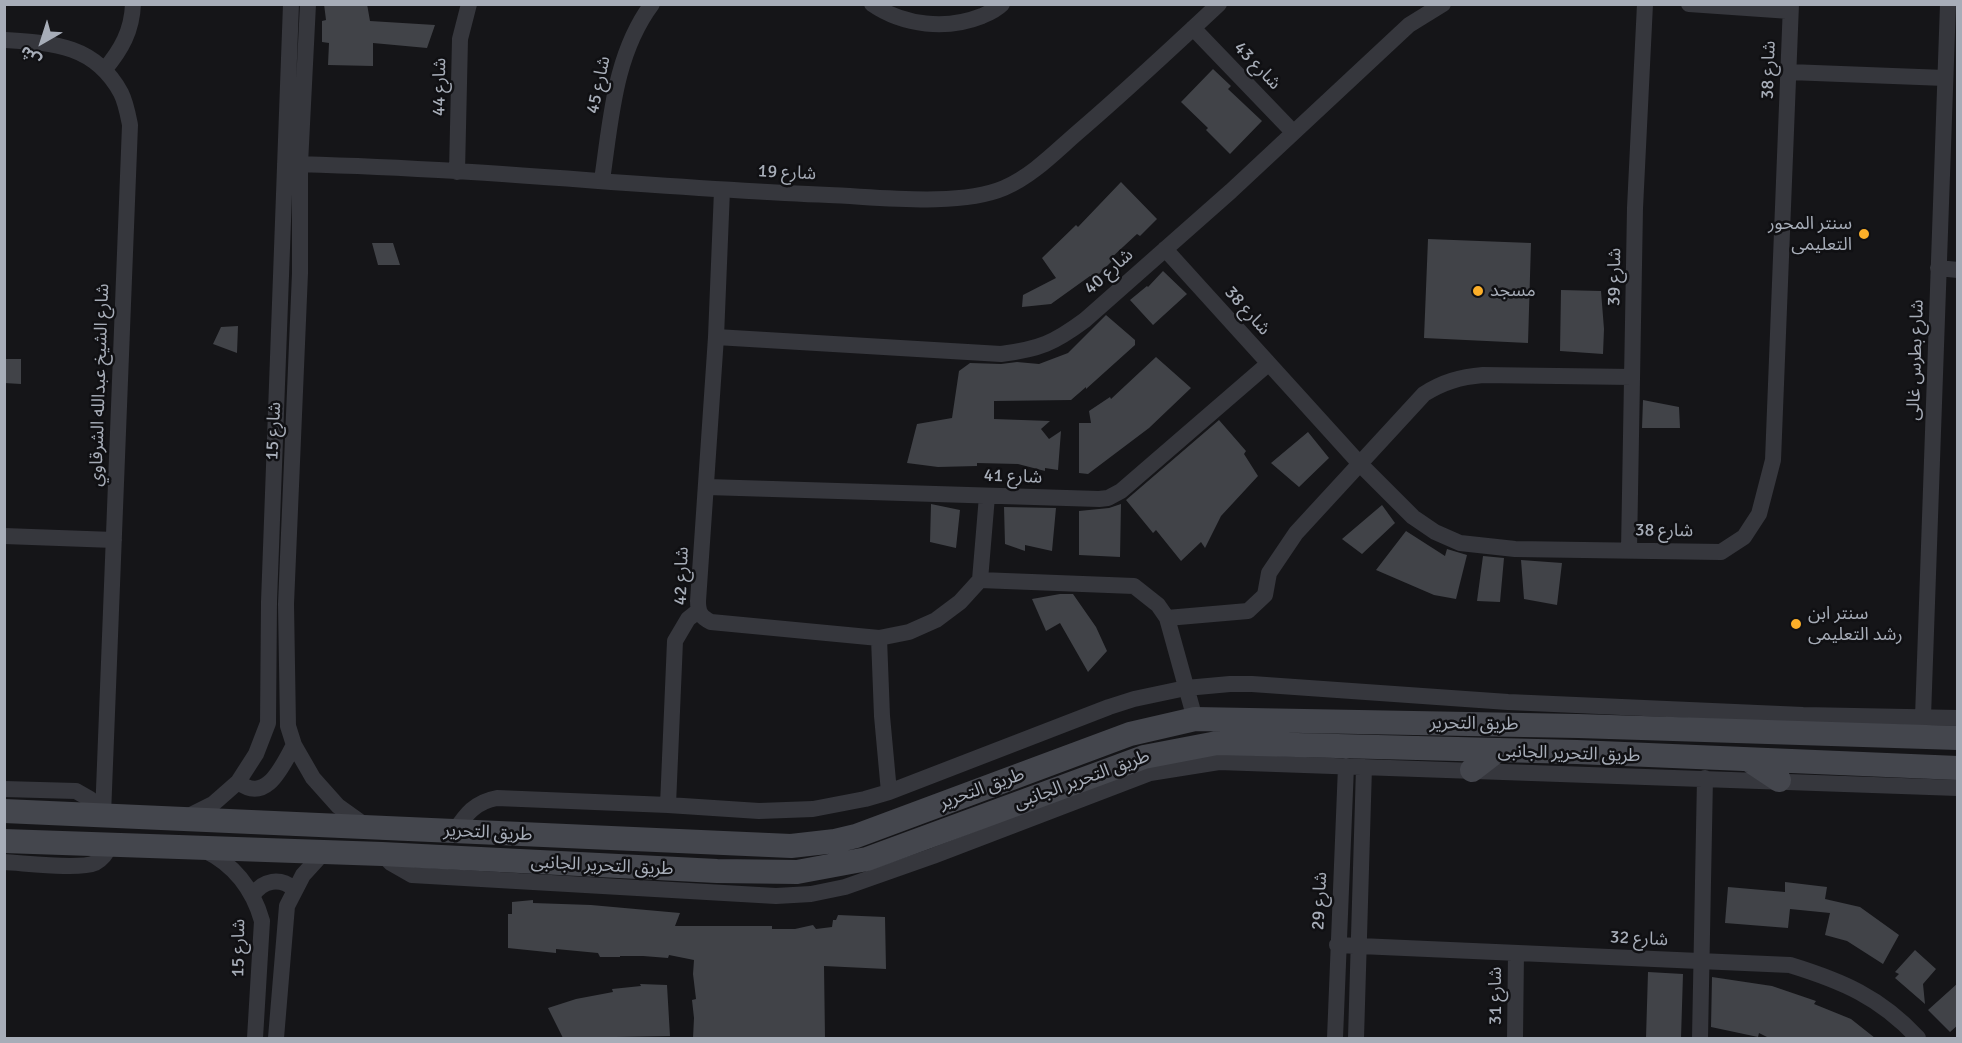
<!DOCTYPE html>
<meta charset="utf-8">
<style>
body{margin:0}
#map{position:relative;width:1962px;height:1043px;overflow:hidden;background:#151518;font-family:Signika,"Noto Sans Arabic",sans-serif}
canvas{display:block}
.frame{position:absolute;inset:0;border:6px solid #a7adb8;pointer-events:none}
.north{position:absolute;left:12px;top:12px;width:60px;height:60px;-webkit-text-stroke:4px #101013;paint-order:stroke;rotate:219deg;font-size:16px;font-weight:700;line-height:24px;text-align:center;color:#a7adb8}
.north::after{content:'';display:block;margin:auto;width:21px;height:27px;background:#a7adb8;clip-path:polygon(50% 0,100% 100%,50% 72%,0 100%)}
</style>
<div id="map">
<canvas width="1962" height="1043"></canvas>
<div class="frame"></div>
<div class="north">ش</div>
</div>
<script>
const g = document.querySelector('canvas').getContext('2d');
g.lineJoin = 'round';
function fill(path, color) { g.fillStyle = color; g.fill(path, 'evenodd'); }
function stroke(path, color, width, dash) { g.strokeStyle = color; g.lineWidth = width; g.lineCap = dash ? 'butt' : 'round'; g.setLineDash(dash || []); g.stroke(path); }
function label(font, color, halo, rows, align = 'center') {
  g.font = font + ' Signika,"Noto Sans Arabic",sans-serif'; g.lineWidth = 5; g.setLineDash([]); g.textBaseline = 'middle'; g.strokeStyle = halo; g.fillStyle = color; for (const [text, x, y, turn = 0] of rows) {
    g.save(); g.translate(x, y); g.rotate((+turn || 0) * Math.PI / 180); g.textAlign = isNaN(turn) ? turn : align; if (halo) g.strokeText(text, 0, 0); g.fillText(text, 0, 0); g.restore();
  }
}
const building = new Path2D(`
 M324 4H367L370 21 435 25 427 48 373 43V66L328 65 329 43 322 42V21L326 20Z
 M1213 69 1231 86 1228 89 1262 121 1230 154 1206 130 1208 128 1181 102Z
 M1121 182 1157 219 1140 236 1137 234 1110 259 1112 261 1094 279 1090 276 1051 304 1022 307 1023 295 1056 278 1042 258 1076 225 1078 227Z
 M1428 239 1531 243 1528 343 1424 338Z
 M372 243H393L400 265H378Z
 M1163 271 1187 294 1153 325 1130 300 1147 286 1148 287Z
 M1561 290 1601 291 1604 329 1603 354 1560 351Z
 M1106 315 1135 340V345L1086 389V387L1071 400 994 401V419L1050 421 1041 429 1049 439 1061 431 1058 470 1045 468V471L1018 464 977 463V466L938 467 907 463 917 424 952 418 959 371 970 363 1001 364 1017 362 1039 364 1068 353Z
 M238 326 237 353 213 344 221 327Z
 M1156 357 1191 388 1149 428 1088 474 1079 473V423H1091L1089 411 1110 397 1111 399Z
 M4 359H21V384L4 383Z
 M1643 400 1679 407 1680 428H1642Z
 M1219 420 1246 451 1244 454 1258 476 1221 516 1205 548 1201 542 1181 561 1156 530 1153 533 1126 500Z
 M1308 432 1329 458 1299 487 1271 463Z
 M931 504 960 510 956 548 930 542Z
 M1121 504 1120 557 1079 555V511L1109 508Z
 M1382 505 1395 523 1362 554 1342 539Z
 M1004 507 1056 508 1052 551 1025 545V551L1005 544Z
 M1406 531 1445 556 1447 549 1467 555 1456 599 1434 595 1376 570Z
 M1483 556 1504 558 1500 602 1477 601Z
 M1521 560 1562 563 1557 605 1524 599Z
 M1060 594H1073L1096 627 1107 651 1088 672 1060 623 1046 631 1032 599Z
 M1785 882 1827 887 1825 899 1860 907 1899 935 1883 964 1847 941 1825 935 1830 913 1790 909 1788 928 1725 923 1728 887 1785 892Z
 M533 900V903L591 905 680 913 675 926H772V929H795L813 925 816 929 832 927 833 920H836L838 915 885 917 886 969 824 966 825 1038H693L694 1018 692 1000 696 999 693 974 694 960 669 955 668 958 643 956H620V957H600L598 953 556 949V953L508 948V914H512V902Z
 M1915 950 1936 969 1923 984 1925 1004 1895 978 1899 974 1895 972Z
 M1648 972 1683 974 1681 1038H1646Z
 M1712 977 1772 986 1816 1001 1814 1004 1851 1019 1875 1038H1769L1759 1033 1758 1037 1711 1027Z
 M1958 983V1025L1950 1032 1928 1010Z
 M640 984 667 985 670 1036 563 1038 548 1008 576 999 613 992 612 989 641 986Z`);
const street = new Path2D(`
 M308 4 300 164V273L286 604 288 726 294 745 313 778 338 806 366 826
 M872 4C904 26 947 30 982 16 989 13 996 10 1002 4
 M1689 4 1790 11
 M1193 28 1293 132
 M4 40C54 43 95 45 121 93 126 103 128 115 130 125L103 815
 M105 69C121 50 132 31 133 4
 M1789 72 1945 78
 M285 164C467 167 648 188 829 195 879 197 959 207 1004 188 1032 176 1054 153 1077 133 1125 92 1172 48 1219 4
 M457 172 460 39 469 4
 M602 180C611 120 614 55 652 4
 M722 190 716 337 698 601C698 613 701 617 711 622L879 638 909 632 936 620 960 602 980 580 987 496
 M1165 249 1360 464 1413 517 1435 532 1460 543 1515 549 1721 552 1744 537 1759 514 1773 460 1791 4
 M1938 268 1958 270
 M716 337 1001 354C1040 349 1054 343 1085 320L1231 191 1409 25 1443 4
 M707 487 1099 499 1108 498 1121 491 1268 364
 M4 536 114 540
 M1629 550 1635 208 1645 4
 M980 580 1134 586 1158 605 1167 618 1195 719
 M1167 618 1248 611 1265 595 1269 573 1296 533 1424 394C1443 382 1460 377 1483 375L1632 377
 M879 638 882 716 889 792
 M1923 717 1948 4
 M238 782C267 804 282 766 294 745
 M4 789 76 791 90 799 98 815
 M668 805 675 641 688 619 698 611
 M187 817 213 804 238 782 256 754 268 723 269 602 291 4
 M454 832C466 814 475 802 497 798L668 805 759 811 813 809 865 799 889 792 1109 707 1134 699 1186 688 1230 684H1252L1508 702 1803 715 1958 718
 M204 850C235 865 253 889 262 921L255 1038
 M382 854 391 863 412 875 776 896 811 894 845 887 933 856 1150 773 1219 762 1958 788
 M4 862C25 863 79 870 95 863 103 859 107 853 110 845
 M253 895C263 880 280 877 294 889
 M1337 945 1790 965C1842 981 1880 997 1918 1038
 M276 1038 287 906 303 875 324 852
 M1335 1038 1346 766
 M1356 1038 1364 767
 M1515 1038 1516 953
 M1700 1038 1705 778`);
const secondary = new Path2D(`
 M1749 760 1779 780
 M1472 770 1498 750
 M4 811 791 846 835 841 856 836 1130 734 1195 719 1578 726 1958 738
 M4 841 382 854 717 871 797 872 867 859 1144 757 1217 743 1577 752 1958 768`);
const markers = [
 [1864,234,6,"#fcaf29"],
 [1478,291,6,"#fcaf29"],
 [1796,624,6,"#fcaf29"]
];
const streetNames = [
 ["شارع 43",1257,66,46],
 ["شارع 38",1769,70,-88],
 ["شارع 45",599,85,-78],
 ["شارع 44",440,87,-89],
 ["شارع 19",787,173,3],
 ["شارع 40",1109,272,-42],
 ["شارع 39",1615,277,-89],
 ["شارع 38",1247,311,48],
 ["شارع بطرس غالى",1916,360,-88],
 ["شارع الشيخ عبدالله الشرقاوي",100,385,-88],
 ["شارع 15",274,431,-87],
 ["شارع 41",1013,477,2],
 ["شارع 38",1664,531,1],
 ["شارع 42",682,576,-88],
 ["طريق التحرير",1474,724,1],
 ["طريق التحرير الجانبى",1569,754,2],
 ["طريق التحرير الجانبى",1082,780,-20],
 ["طريق التحرير",982,789,-20],
 ["طريق التحرير",488,833,3],
 ["طريق التحرير الجانبى",602,866,3],
 ["شارع 29",1320,901,-87],
 ["شارع 32",1639,939,3],
 ["شارع 15",239,948,-89],
 ["شارع 31",1496,996,-90]
];
const poiNames = [
 ["سنتر المحور",1852,224,"right"],
 ["التعليمى",1852,245,"right"],
 ["مسجد",1490,291],
 ["سنتر ابن",1808,614],
 ["رشد التعليمى",1808,635]
];
fill(building, '#414348');
stroke(street, '#36373d', 16);
stroke(secondary, '#44464d', 24);
for (const [x, y, r, color] of markers) { const dot = new Path2D(); dot.arc(x, y, r, 0, 2 * Math.PI); g.fillStyle = color; g.fill(dot); stroke(dot, '#101013', 2); }
label('18px', '#a7adb8', '#101013', streetNames);
label('18px', '#a7adb8', '#101013', poiNames, 'left');
</script>
